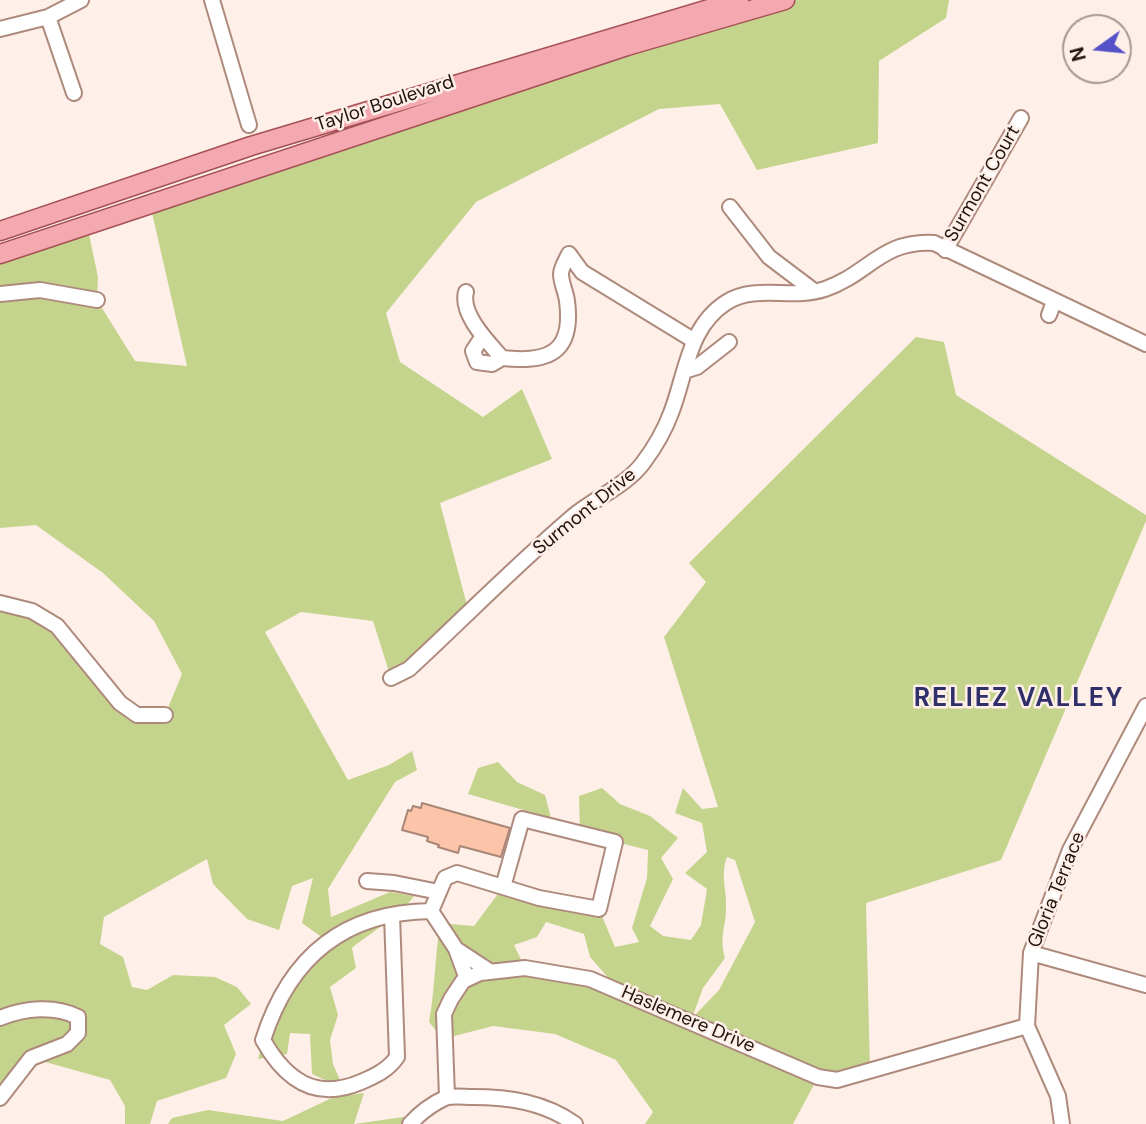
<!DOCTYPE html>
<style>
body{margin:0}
#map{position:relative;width:1146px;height:1124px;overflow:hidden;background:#ffefe9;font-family:"DM Sans",sans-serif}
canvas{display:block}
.north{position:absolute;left:1062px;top:14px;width:70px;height:70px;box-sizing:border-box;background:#ffefe9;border:2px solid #a69792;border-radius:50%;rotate:255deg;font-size:19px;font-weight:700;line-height:28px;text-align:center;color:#21140f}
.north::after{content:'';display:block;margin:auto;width:24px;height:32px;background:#5551c8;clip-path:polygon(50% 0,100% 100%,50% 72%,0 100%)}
</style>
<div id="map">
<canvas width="1146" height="1124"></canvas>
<div class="north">N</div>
</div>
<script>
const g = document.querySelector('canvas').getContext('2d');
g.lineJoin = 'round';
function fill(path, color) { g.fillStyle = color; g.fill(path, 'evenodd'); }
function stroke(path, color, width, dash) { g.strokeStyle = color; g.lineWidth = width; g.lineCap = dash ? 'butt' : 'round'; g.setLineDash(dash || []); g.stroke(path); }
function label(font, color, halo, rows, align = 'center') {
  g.font = font + ' "DM Sans",sans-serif'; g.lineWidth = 5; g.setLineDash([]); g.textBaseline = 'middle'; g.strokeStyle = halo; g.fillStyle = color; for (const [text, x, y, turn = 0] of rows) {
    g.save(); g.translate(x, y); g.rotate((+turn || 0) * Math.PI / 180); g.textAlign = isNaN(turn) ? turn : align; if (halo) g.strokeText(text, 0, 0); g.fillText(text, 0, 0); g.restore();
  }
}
const green = new Path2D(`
 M785 0H949L946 18 879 61 878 143 757 170 720 104 659 109 476 202 386 313 400 362 483 417 522 389 552 459 440 503 469 613 391 678 373 621 301 612 265 632 348 780 389 765 412 751 417 770 395 782 328 889 331 917 390 892 414 896C400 917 372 931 352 948L356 968 330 987 338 1015 330 1040 333 1064 344 1089 312 1074 310 1034 290 1033 287 1054 258 1059 268 1025 327 941 302 923 313 878 292 886 279 930 247 919 213 884 207 859 104 917 100 944 123 957 132 987 147 990 173 975 215 977 237 987 251 1004 224 1025 236 1054 226 1078 157 1101 150 1124H125V1106L110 1080 31 1058 0 1098V603L32 611 137 715H165L182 674 154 621 103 573 36 525 0 528V254L87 225 98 277 97 300 135 361 187 366 150 204Z
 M916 337 944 342 956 395 1146 515V521L1001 860 866 903 870 1073 818 1077 793 1124H645L653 1112 616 1060 555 1034 493 1026 443 1039 429 1022C435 989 435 956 440 923L474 926 503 887 599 909 615 947 639 942 632 928 647 878 648 850 580 833 579 796 602 788 620 804 650 816 678 838 661 858 673 879 650 926 663 936 691 940 701 925 707 889 685 873 707 852 702 823 675 813 683 788 702 809 718 807 664 637 706 582 689 563ZM727 857 735 860 755 922 719 990 692 1018 703 988 725 958C719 936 726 928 726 908 727 889 720 875 727 857ZM546 922 584 934 590 957 618 989 525 968 514 945 537 937Z
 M498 762 517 782 545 795 551 818 468 794 478 768Z
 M364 1093 354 1124 418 1115 410 1124H168L172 1118 208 1110 283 1121 334 1097Z`);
const building = new Path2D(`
 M422 803 510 828 501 857 460 846 458 853 438 847 439 845 427 841 428 837 402 830 408 810 411 811 413 806 421 808Z`);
const minor = new Path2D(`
 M212 0 249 125
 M48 17 74 93
 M0 29 48 17 81 0
 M730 207 769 257 814 291
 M945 250 1021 118
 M569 254 582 272 693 340
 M466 292C460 314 488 342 502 358 547 363 574 354 567 301 566 292 561 283 561 274 561 268 566 260 569 254
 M0 294 40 290 97 300
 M1049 315 1054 301
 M483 336 473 351 477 362 492 364 502 358
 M684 371 697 367 729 342
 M0 603 32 611 57 626 120 703 137 715H165
 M391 678 409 669C463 619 515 566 571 518 593 499 626 486 643 463 655 447 664 432 671 413 686 375 688 326 727 302 756 284 793 300 825 289 869 274 881 240 934 243L1146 344
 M522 819 615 842 599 909 539 898 503 887Z
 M367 881 394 883 439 892
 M431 911 445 878 457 873 503 887
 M392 915 397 1057C388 1070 375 1076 361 1082 316 1101 286 1081 263 1040 289 958 343 912 431 911L456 949 467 979
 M456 949 491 972
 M1031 953 1146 985
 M0 1018C24 1008 55 1005 78 1017V1033L67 1044 31 1058 0 1098
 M447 1097 444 1014 451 999 463 981 480 973 525 968 590 979 818 1077 837 1080 1027 1026
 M410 1124C419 1114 432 1104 445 1098 452 1095 464 1097 472 1097 509 1097 544 1102 575 1124
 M1062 1124 1058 1096 1027 1026 1031 953 1070 850 1146 706`);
const major = new Path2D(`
 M0 231 251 146 739 0
 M0 254 627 46 785 0`);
const streetNames = [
 ["Taylor Boulevard",385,104,-18],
 ["Surmont Court",983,184,-60],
 ["Surmont Drive",585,512,-39],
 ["Gloria Terrace",1057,890,-68],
 ["Haslemere Drive",688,1020,23]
];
const districtNames = [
 ["RELIEZ VALLEY",1019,699]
];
fill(green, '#c5d48d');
fill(building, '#fcc5aa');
stroke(building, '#a78675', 2);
stroke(minor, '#ae8a7d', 18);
stroke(major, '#a45055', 21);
stroke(minor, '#fff', 14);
stroke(major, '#f3a9af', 18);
label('19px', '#21140f', '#ffefe9', streetNames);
g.letterSpacing = '2px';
label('bold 26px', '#2f2f6a', '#ffefe9', districtNames);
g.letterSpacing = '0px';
</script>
